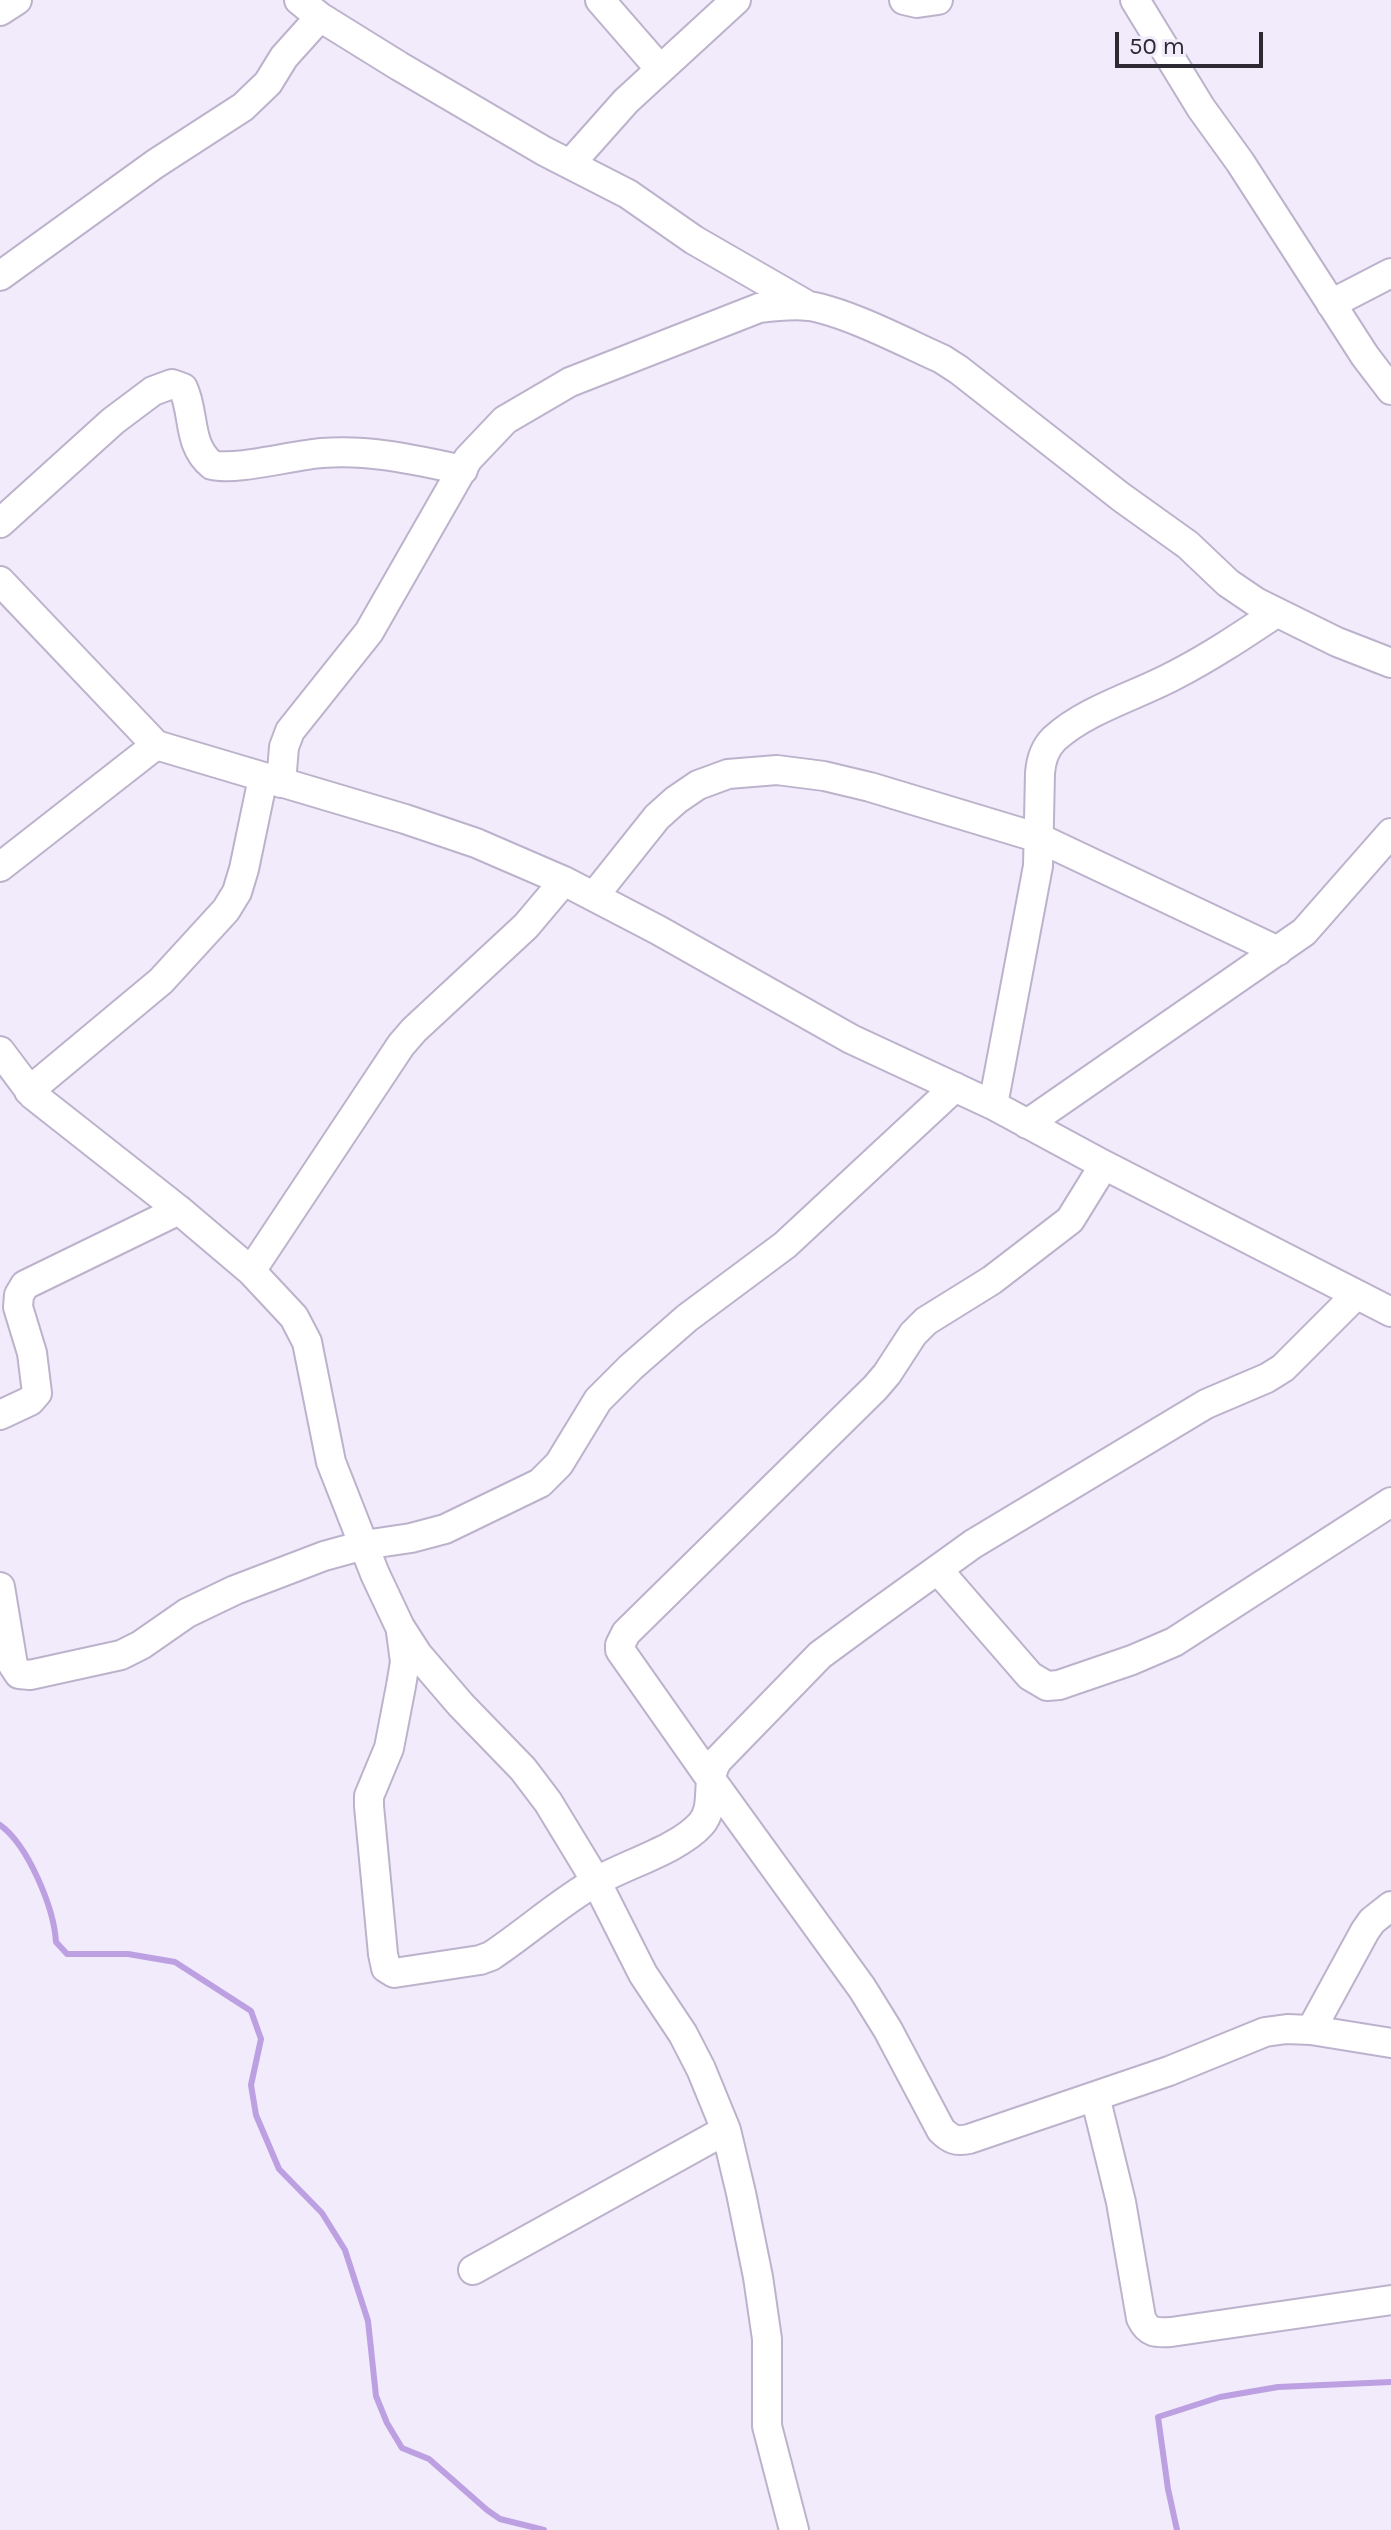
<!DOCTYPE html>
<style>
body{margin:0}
#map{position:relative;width:1391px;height:2530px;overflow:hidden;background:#f1ebfb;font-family:Karla,sans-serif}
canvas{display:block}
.scale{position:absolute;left:1115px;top:32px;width:148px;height:36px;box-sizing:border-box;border:4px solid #2e2a34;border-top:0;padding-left:10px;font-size:24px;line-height:28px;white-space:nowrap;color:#2e2a34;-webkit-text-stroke:6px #f1ebfb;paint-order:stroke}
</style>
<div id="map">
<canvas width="1391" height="2530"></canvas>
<div class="scale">50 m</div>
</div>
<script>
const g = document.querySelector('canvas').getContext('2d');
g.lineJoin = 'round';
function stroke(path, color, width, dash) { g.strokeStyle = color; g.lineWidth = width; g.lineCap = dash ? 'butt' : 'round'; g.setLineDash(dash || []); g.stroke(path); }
const stream = new Path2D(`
 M0 1825C28 1845 54 1908 56 1942L67 1954H128L175 1962 251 2011 261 2039 251 2085 256 2115 279 2169 322 2213 345 2250 368 2321 376 2396 387 2423 402 2448 429 2459 487 2510 500 2519 544 2530
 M1177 2530 1168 2489 1158 2417 1220 2397 1278 2387 1391 2382`);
const minor = new Path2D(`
 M299 0 320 17 399 66 544 151 628 194 694 240 805 304
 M600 0 660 69
 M904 0 917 3 938 0
 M1135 0 1201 108 1240 162 1365 356 1391 390
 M0 11 17 0
 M570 164 626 101 736 0
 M0 276 155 164 243 107 268 83 284 57 320 17
 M1331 304 1391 273
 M0 523 113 421 153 391 172 384 183 388C195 413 187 445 212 465 237 471 293 455 322 453 370 449 415 460 463 470
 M0 581 156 745 405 819 476 843 564 881 658 930 851 1039 993 1105 1104 1165 1391 1312
 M281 783 284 747 290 731 369 632 468 459 505 420 570 382 759 308C775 306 792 304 809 306 847 312 906 343 942 359L959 370 1121 497 1188 545 1228 583 1256 602 1337 642 1391 663
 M0 867 156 745
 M594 896 657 817 676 800 698 785 728 774 777 770 824 776 870 787 1039 838 1278 951
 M0 1051 33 1095 179 1210 251 1271 294 1317 307 1342 331 1462 375 1574 400 1627 418 1655 461 1705 523 1769 548 1802 596 1881 643 1974 683 2034 701 2069 726 2130 741 2193 758 2277 767 2339V2426L794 2530
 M29 1091 161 981 226 910 237 892 244 869 263 778
 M993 1105 1038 866 1040 773C1041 760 1044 749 1054 739 1087 709 1136 696 1175 675 1210 657 1243 635 1276 613
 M1027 1124 1304 932 1391 833
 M1104 1165 1070 1220 992 1280 926 1321 913 1334 887 1374 875 1388 626 1633 620 1645V1650L710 1778 862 1988 888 2030 941 2130C950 2139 956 2142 969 2139L1169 2071 1265 2032 1287 2029 1311 2030 1391 2043
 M251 1271 401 1045 414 1030 526 926 564 881
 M0 1415 30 1401 37 1393 32 1353 18 1307 19 1295 25 1285 179 1210
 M938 1570 1030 1676 1047 1686 1059 1685 1132 1660 1174 1642 1391 1502
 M0 1587 13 1665 19 1674 30 1675 121 1655 141 1645 187 1613 235 1590 324 1556 364 1545 411 1538 445 1529 540 1483 559 1464 598 1400 631 1367 687 1318 785 1245 955 1087
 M401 1632 405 1662 401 1686 389 1748 369 1796V1806L383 1954 386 1968 394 1973 480 1960 491 1956C527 1932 560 1902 597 1881 627 1864 679 1849 701 1824 717 1806 704 1779 718 1760L820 1655 873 1616 973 1544 1206 1404 1267 1378 1283 1368 1356 1295
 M1311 2030 1365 1931 1372 1921 1391 1906
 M1095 2096 1121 2202 1141 2318C1148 2333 1156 2333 1171 2332L1391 2300
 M473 2270 726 2130`);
stroke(stream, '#bda0e1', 6);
stroke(minor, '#bdb2cc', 32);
stroke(minor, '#fff', 28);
</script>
